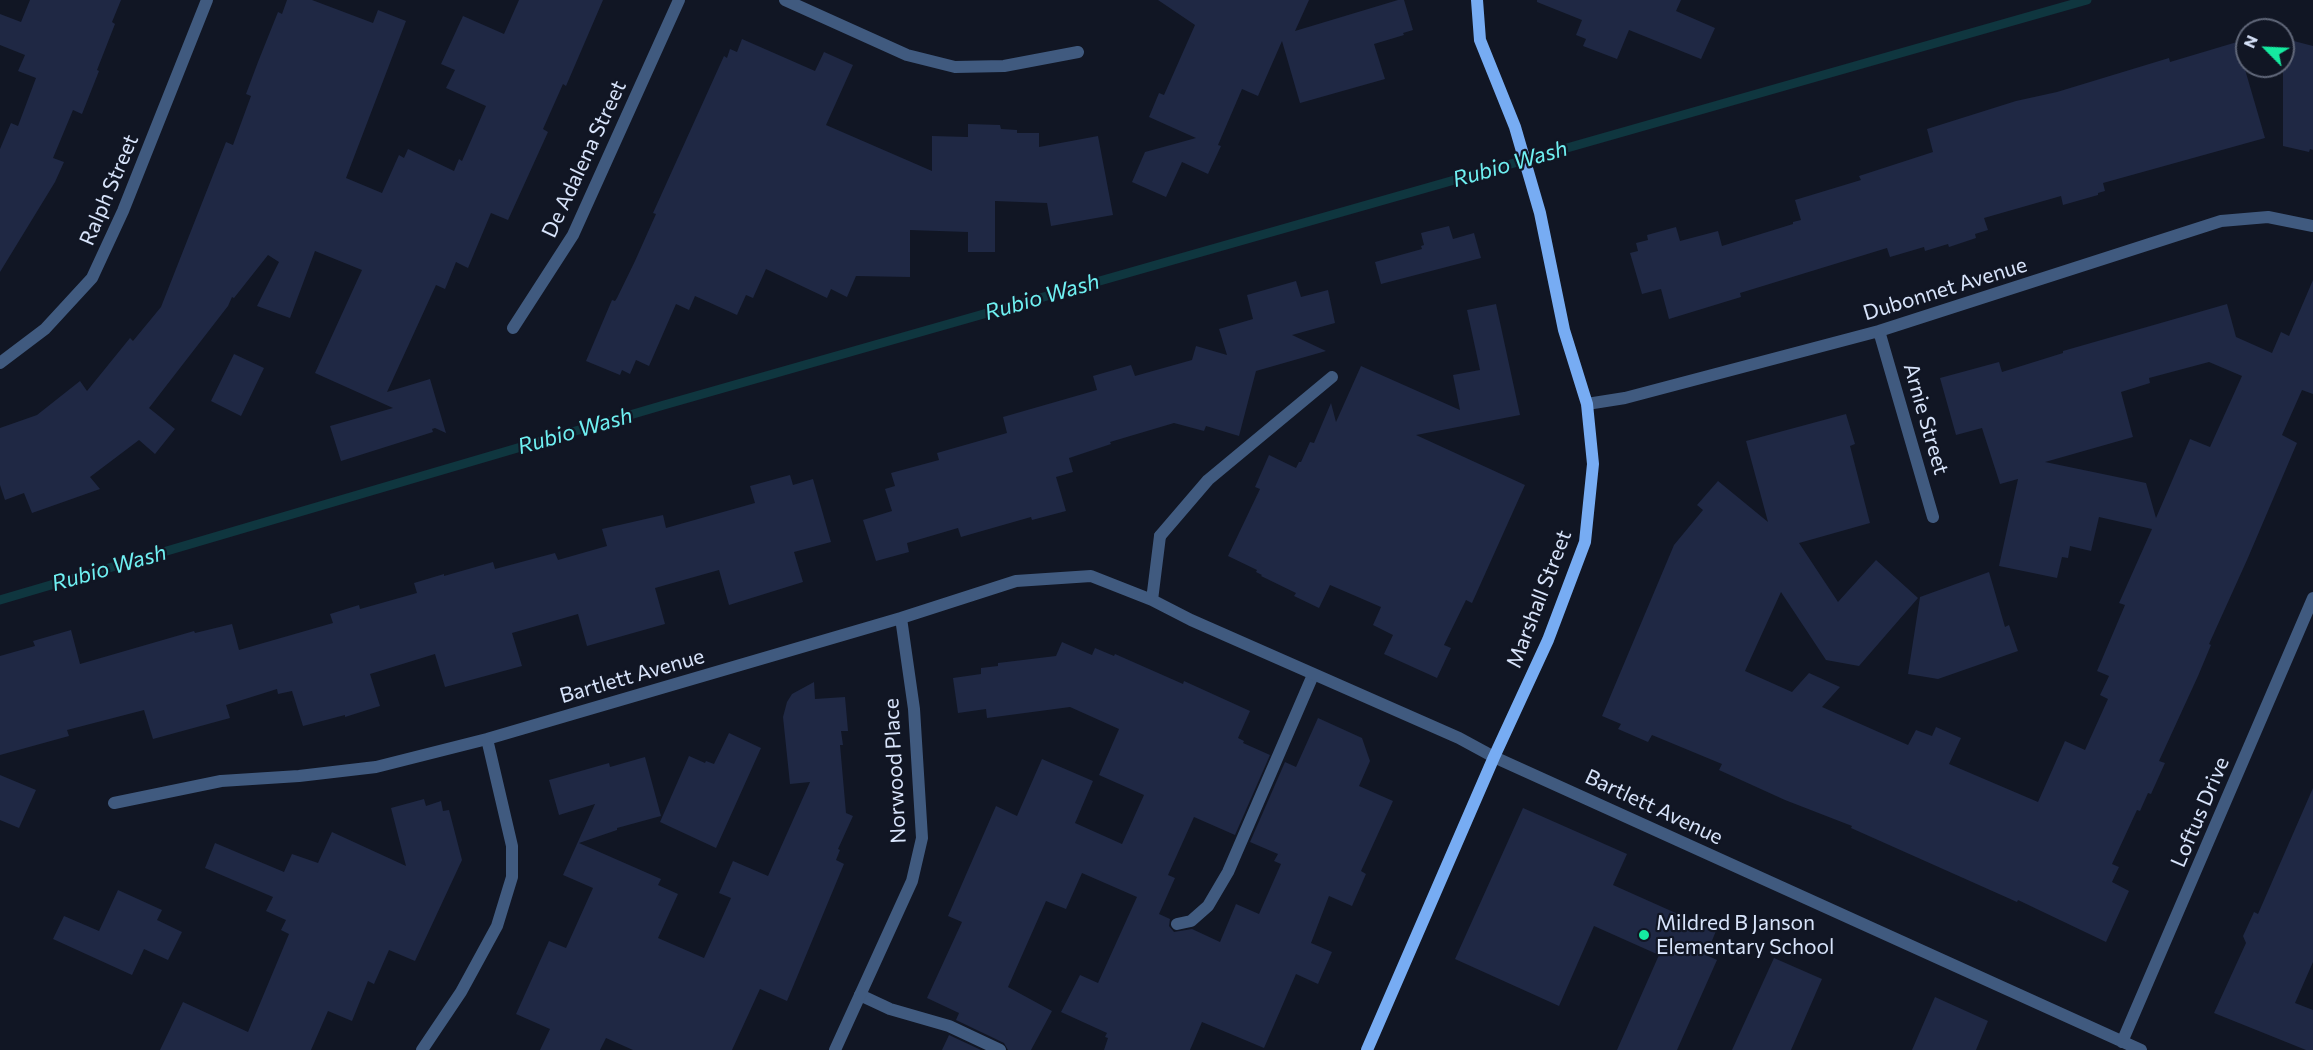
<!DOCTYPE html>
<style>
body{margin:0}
#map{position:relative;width:2313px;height:1050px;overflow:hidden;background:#111624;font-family:Commissioner,sans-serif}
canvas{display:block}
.north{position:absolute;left:2235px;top:18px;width:60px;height:60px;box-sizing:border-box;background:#111624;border:2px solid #61687a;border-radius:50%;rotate:294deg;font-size:16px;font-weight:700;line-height:24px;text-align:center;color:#d8e4fb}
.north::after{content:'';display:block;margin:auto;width:21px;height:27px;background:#15eaa0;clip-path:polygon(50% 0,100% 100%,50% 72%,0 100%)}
</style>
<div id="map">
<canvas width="2313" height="1050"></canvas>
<div class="north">N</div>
</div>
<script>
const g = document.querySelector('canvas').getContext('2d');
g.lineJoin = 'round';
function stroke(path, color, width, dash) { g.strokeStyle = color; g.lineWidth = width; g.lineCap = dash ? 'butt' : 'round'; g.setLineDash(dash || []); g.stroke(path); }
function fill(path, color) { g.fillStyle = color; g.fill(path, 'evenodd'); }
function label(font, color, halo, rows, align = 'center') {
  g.font = font + ' Commissioner,sans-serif'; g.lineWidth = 4.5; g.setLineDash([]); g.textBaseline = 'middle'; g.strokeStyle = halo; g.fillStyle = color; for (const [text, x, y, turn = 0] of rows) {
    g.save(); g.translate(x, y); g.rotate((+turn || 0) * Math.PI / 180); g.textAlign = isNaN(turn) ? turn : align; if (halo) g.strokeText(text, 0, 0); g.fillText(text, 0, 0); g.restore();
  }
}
const stream = new Path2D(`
 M0 600 664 405 2087 0`);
const building = new Path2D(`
 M30 0H121L112 22 115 24 97 70 99 71 82 114 73 110 53 158 64 162 55 182 0 272V149L11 123 18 126 36 78 18 71 25 55 0 45V14L21 22Z
 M287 0H312L373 23 378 10 406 21 346 178 382 193 399 155 404 158 408 149 454 171 459 159 462 161 486 106 446 88 455 70 441 64 463 16 504 34 519 0H603L566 86 563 84 543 129 548 132 508 220 491 213 468 268 456 262 445 289 436 285 387 392 430 379 446 433 435 428 432 429 433 432 341 461 330 426 393 408 315 373 362 270 315 251 290 318 257 306 279 262 268 255 234 298 232 297 228 306 149 408 175 429 155 454 139 440 90 477 100 489 32 513 24 493 5 500 0 485V428L37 415 80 381 87 391 130 338 133 341 161 307 226 142 233 145 251 96 246 94 258 62 278 12 282 14Z
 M1158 0H1309L1295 31 1398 0H1404L1413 30 1403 33 1404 35 1374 44 1385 79 1300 103 1282 41 1258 96 1242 89 1218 145 1221 146 1208 174 1182 162 1166 197 1132 182 1145 152 1196 138 1149 117 1159 93 1164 95 1195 25Z
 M1537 0H1681L1676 11 1715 28 1701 59 1629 30 1617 59 1583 46 1586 39 1576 35 1582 20 1537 2Z
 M742 39 815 71 824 52 853 65 826 125 932 171V136L968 137V124L1000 125 1001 129 1017 130V133H1039V147L1098 136 1113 215 1051 226 1047 203 995 201V252H968V232L910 230V277L856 276 847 297 831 289 827 298 766 269 753 298 746 295 737 315 695 296 689 310 676 304 649 366 636 360 630 374 622 370 620 375 586 361 612 300 615 301 617 298 635 261 656 214 653 213 724 56 727 58 730 49 737 52Z
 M2290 40 2313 46V150L2310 149 2309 152 2283 146V51L2287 52Z
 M2237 42 2265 138 2103 183 2105 191 2098 193V195L2063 205 2061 196 1984 218 1988 230 1975 234 1976 238 1949 247 1948 244 1925 251 1924 247 1890 257 1887 248 1740 293 1741 297 1669 319 1661 289 1642 294 1630 253 1638 251 1636 243 1648 240 1647 235 1676 227 1680 241 1718 231 1722 246 1793 224V222L1801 220 1795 200 1861 180 1859 176 1933 152 1927 129 2016 101 2057 92 2169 58 2170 62Z
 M1449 226 1453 239 1474 233 1481 258 1381 284 1375 262 1422 249 1421 246 1424 245 1421 233Z
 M2313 280V394L2302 390 2282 435 2297 443 2247 560 2209 644 2211 645 2198 676 2159 761 2165 763 2151 794 2148 793 2140 811 2137 810 2112 864 2119 867 2112 882 2129 891 2106 942 2018 900 2017 902 1851 828 1852 826 1785 800 1719 770 1722 764 1652 735 1648 742 1618 729 1621 724 1602 716 1674 545 1703 510 1697 505 1718 481 1768 522 1746 441 1846 414 1855 444 1850 446 1870 523 1799 543 1838 602 1876 560 1918 598 1859 666 1826 660 1781 592 1745 671 1792 692 1809 673 1840 687 1822 707 1908 745 1916 730 1932 736 1936 727 1961 738 1949 764 2038 802 2065 741 2085 750 2108 699 2100 695 2109 676 2097 671 2125 605 2119 603 2152 529 2099 517 2091 551 2070 546 2068 558 2062 557 2057 578 1999 566 2018 479 2000 484 1982 428 1956 435 1940 378 1999 362 2002 372 2063 353V351L2227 304 2236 337 2272 353 2281 332 2289 336ZM2209 362 2242 376 2210 447 2190 439 2156 518 2146 483 2045 462 2133 437 2121 392 2150 383 2149 378Z
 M1296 281 1301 297 1328 290 1335 323 1292 335 1326 351 1256 371 1239 436 1206 426 1204 431 1174 423 1110 442 1111 444 1069 458 1073 472 1056 477 1066 511 1032 520 1031 517 961 537 958 528 907 543 909 552 876 561 863 520 892 511 885 489 895 486 891 473 939 460 937 453 1007 433 1003 417 1097 390 1093 376 1131 365 1135 376 1192 360 1196 346 1227 355 1219 329 1253 319 1247 295Z
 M1496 304 1520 415 1416 435 1525 485 1472 603 1466 600 1444 645 1451 648 1437 678 1384 654 1393 635 1373 625 1381 607 1330 585 1319 608 1294 596 1296 593 1261 576 1262 575 1256 572 1257 570 1228 556 1260 489 1255 487 1269 455 1296 468 1299 462H1301L1310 442 1314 443 1331 403 1336 422 1361 366 1460 410 1453 375 1480 370 1467 310Z
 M234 354 264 368 241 416 211 401Z
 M790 475 793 485 813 479 831 542 794 552 803 582 729 605 719 570 655 588 665 624 587 646 578 614 512 633 522 666 445 687 435 654 370 674 380 706 345 717V715L303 726 292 691 278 694 277 689 226 705 230 718 153 739 144 710 67 730 69 736 0 755V656L35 646 33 641 71 630 80 664 194 631 195 633 232 624 239 650 333 623 330 614 359 605 360 609 417 593 414 583 444 574V576L493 562 495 569 555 553 558 560 607 546 602 529 663 515 666 528 755 503 750 486Z
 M1989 572 2005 627 2009 625 2018 651 1938 679 1908 674 1920 597Z
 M1062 642 1092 655 1095 648 1114 656 1115 654 1183 684 1184 681 1250 711 1238 738 1244 741 1243 743 1270 755 1235 835 1194 817 1168 875 1175 878 1159 914 1170 919 1169 926 1174 932 1192 929 1220 942 1236 904 1259 914 1281 864 1274 861 1278 854 1250 842 1285 762 1296 767 1318 718 1362 738 1370 761 1359 786 1393 801 1361 871 1366 874 1352 906 1329 896 1311 943 1332 952 1318 984 1296 974 1264 1048 1202 1022 1190 1050H1104L1108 1038 1105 1037 1107 1033 1061 1012 1080 975 1098 983 1137 897 1082 873 1066 909 1046 901 1008 987 1052 1011 1031 1050H1008L1004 1043 956 1020 959 1013 927 998 962 922 948 916 996 806 1017 816 1042 759 1093 781 1075 823 1122 844 1144 795 1099 775 1119 729 1070 707 987 718 986 709 958 713 953 678 981 674V668L998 666V663L1056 656Z
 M814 682 815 699 845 697 848 731H841L843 745H840L846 813 853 816 838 849 840 850 836 860 844 864 787 1001 760 989 732 1050H633L606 1038 600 1050H540L550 1029 516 1014 549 941 566 948 593 888 563 875 595 804 559 815 549 780 609 763 610 767 645 757 661 816 617 828V830L579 843 661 879 658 885 678 894 658 938 704 958 731 898 719 893 733 861 768 876 810 782 790 784 783 717 787 702 792 694Z
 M729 733 761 748 716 848 660 822 689 756 705 763 706 761 714 764Z
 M0 775 36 790 19 828 0 820Z
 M2313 788V962L2295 1003 2313 1010V1050H2306L2214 1013 2246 943 2243 936 2254 912 2258 914Z
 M424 799 426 806 441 801 443 811 449 810 462 860 415 961 389 950 374 984 368 981 352 1021 328 1011 311 1050H160L183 1002 248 1032 289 934 281 930 286 920 266 911 273 897 205 868 215 843 284 872 292 854 318 863 332 832 406 866 391 808Z
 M1523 808 1627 854 1613 885 1716 931 1706 955 1717 960 1677 1050H1617L1659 955 1594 926 1559 1006 1455 959Z
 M118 890 162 910 157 920 182 932 168 960 144 949 132 975 53 939 64 916 99 931Z
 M1774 958 1822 979 1791 1050H1732Z
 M1935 997 1988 1021 1976 1050H1912Z
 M949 1035 981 1050H942Z`);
const lane = new Path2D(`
 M1160 536 1208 480 1332 377
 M1177 924 1191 921 1208 906 1228 872 1313 675
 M860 995 890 1009 949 1026 1000 1050`);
const street = new Path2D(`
 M785 0 907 55 955 67 1004 66 1078 52
 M513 328 573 235 679 0
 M1879 331 1933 517
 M0 363 45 329 92 278 123 211 207 0
 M1587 404 1625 398 1879 331 2221 221 2268 217 2313 226
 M1152 600 1191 620 1459 738 1494 757 2141 1050
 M114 803 221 781 299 776 376 767 487 739 901 618 1016 581 1091 576 1152 600 1160 536
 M2122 1042 2313 598
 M422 1050 461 992 497 926 512 877V846L487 739
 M835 1050 912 881 922 838 914 709 901 618`);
const secondary = new Path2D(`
 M1367 1050 1494 757 1548 640 1585 542 1593 464 1587 404 1564 330 1540 213 1515 127 1480 40 1477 0`);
const markers = [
 [1644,935,6,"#15eaa0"]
];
const streetNames = [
 ["De Adalena Street",584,159,-65],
 ["Ralph Street",109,190,-67],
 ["Dubonnet Avenue",1945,289,-17],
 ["Arnie Street",1926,419,74],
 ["Marshall Street",1539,599,-69],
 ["Bartlett Avenue",632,676,-16],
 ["Norwood Place",895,771,-93],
 ["Bartlett Avenue",1654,807,25],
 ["Loftus Drive",2200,812,-67]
];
const poiNames = [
 ["Mildred B Janson",1656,923],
 ["Elementary School",1656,947]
];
const waterNames = [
 ["Rubio Wash",1510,164,-16],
 ["Rubio Wash",1042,297,-16],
 ["Rubio Wash",575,431,-16],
 ["Rubio Wash",109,568,-16]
];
stroke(stream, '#0f363f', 9);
fill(building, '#1f2844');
stroke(lane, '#405a7f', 12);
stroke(street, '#405a7f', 12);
stroke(secondary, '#77acf3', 12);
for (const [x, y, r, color] of markers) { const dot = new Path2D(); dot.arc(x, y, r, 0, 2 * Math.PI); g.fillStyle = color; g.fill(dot); stroke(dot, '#111624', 2); }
label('21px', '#d8e4fb', '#111624', streetNames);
label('21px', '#d8e4fb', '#111624', poiNames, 'left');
label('italic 22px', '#6ff0f2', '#111624', waterNames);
</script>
